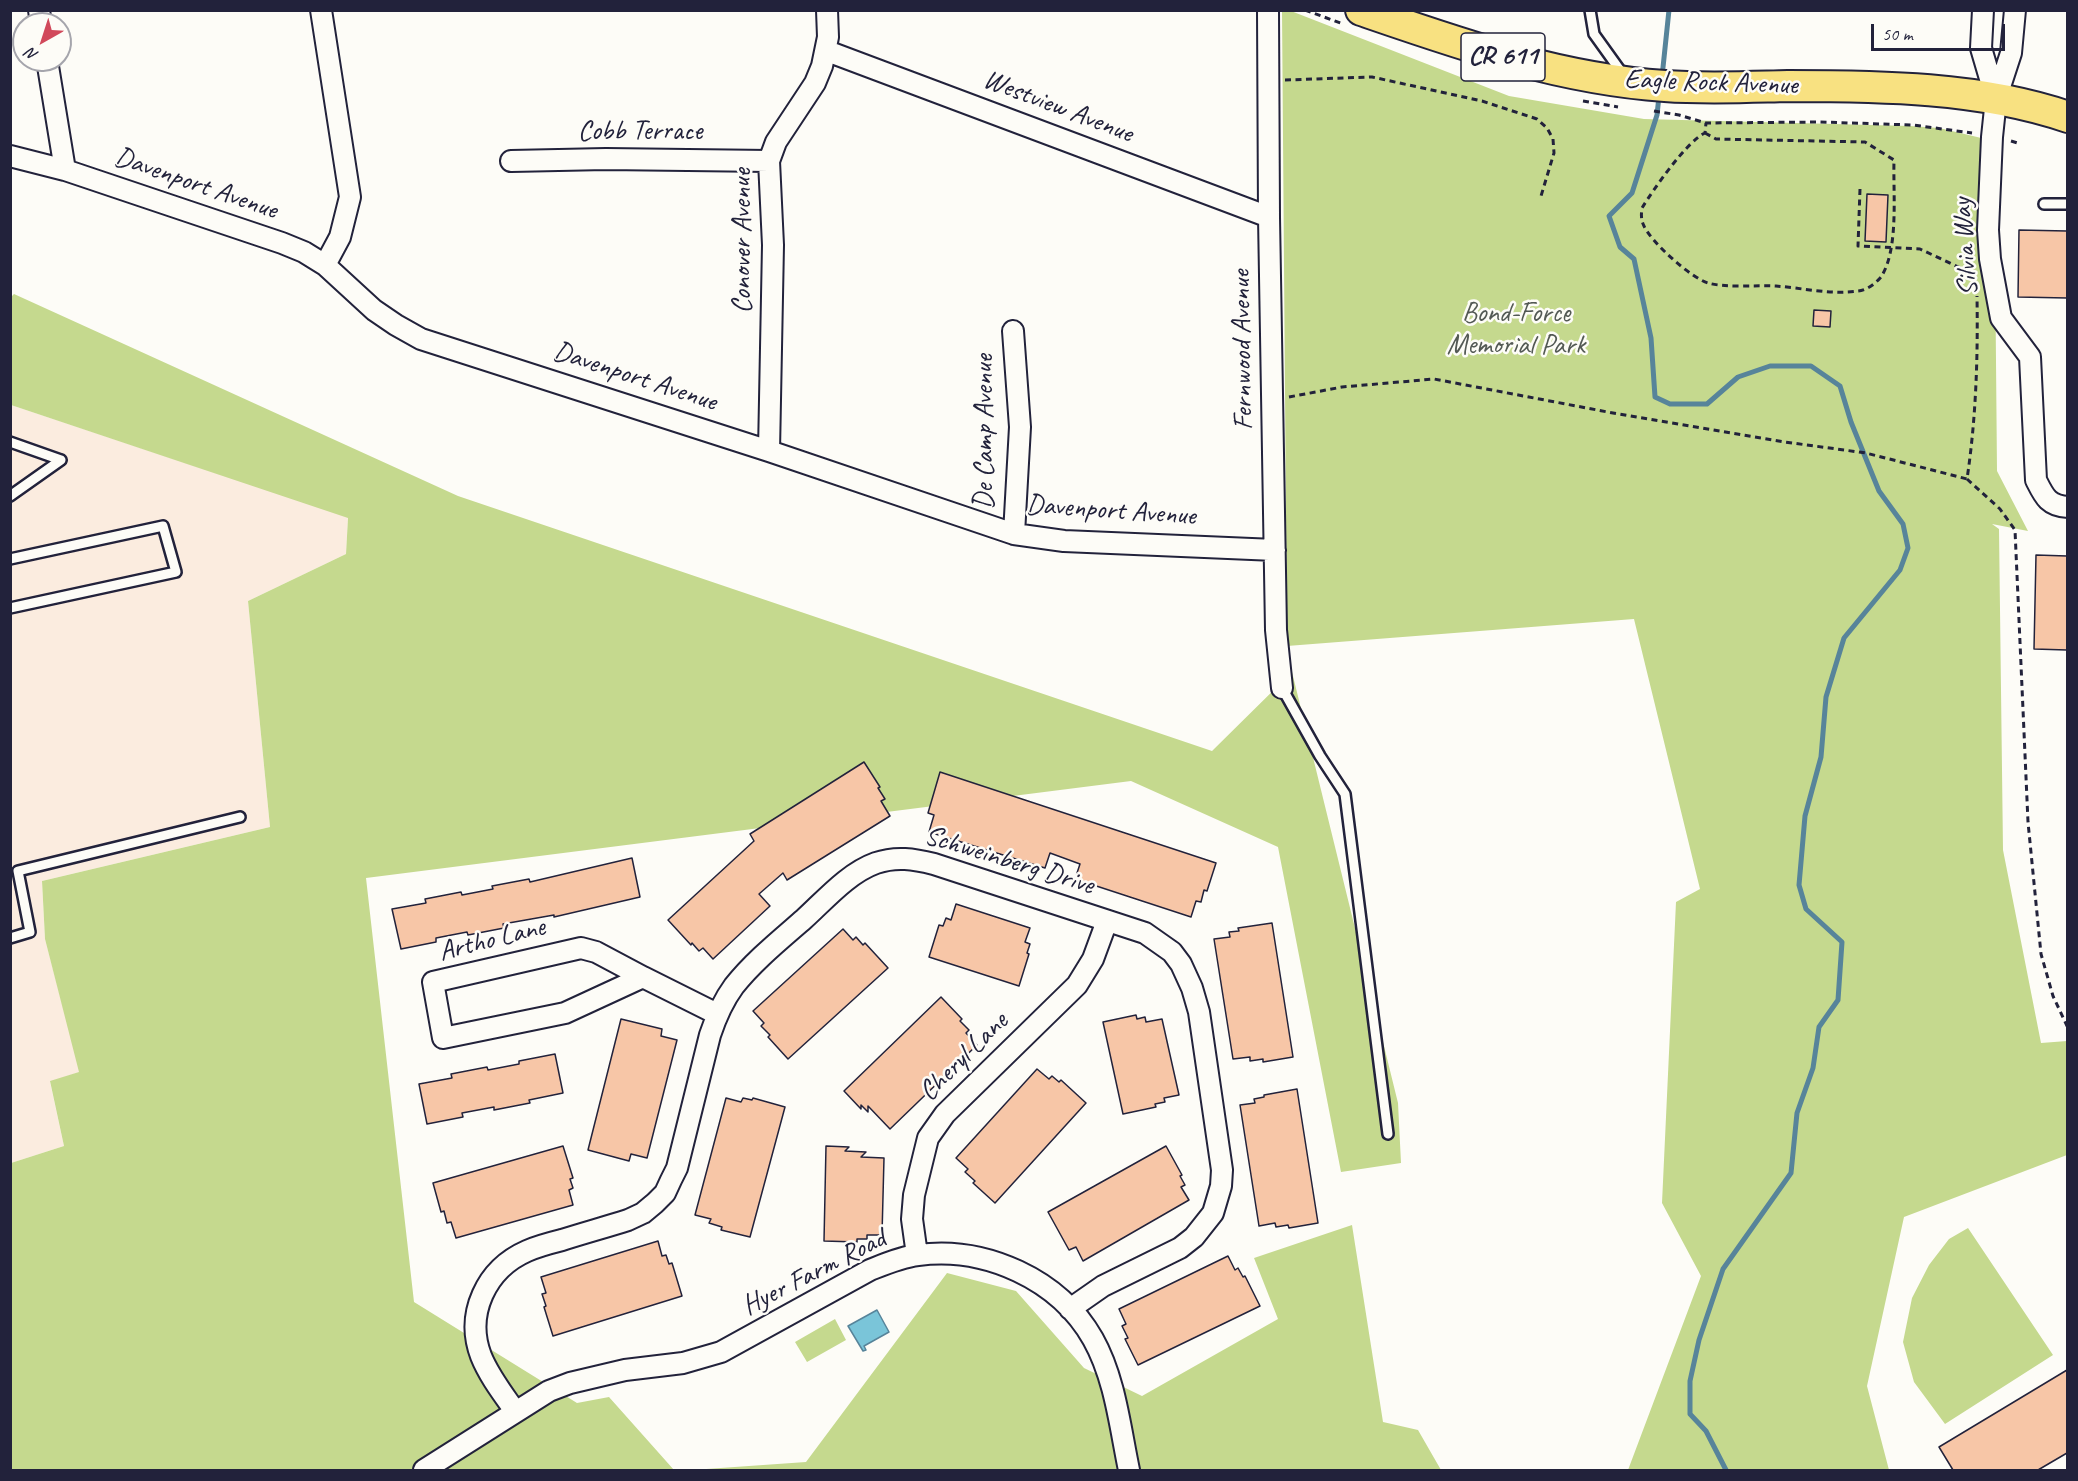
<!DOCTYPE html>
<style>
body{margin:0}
#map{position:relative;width:2078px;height:1481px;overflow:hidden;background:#fdfcf7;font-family:Caveat,sans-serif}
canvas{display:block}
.frame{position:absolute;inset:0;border:12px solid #22223b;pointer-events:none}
.north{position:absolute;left:12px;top:12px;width:60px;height:60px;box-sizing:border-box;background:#fdfcf7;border:2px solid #a5a5ac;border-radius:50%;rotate:219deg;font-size:16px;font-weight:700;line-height:24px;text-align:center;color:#22223b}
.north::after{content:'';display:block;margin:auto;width:21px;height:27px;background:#d1495b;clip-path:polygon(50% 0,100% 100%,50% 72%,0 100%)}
.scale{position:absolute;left:1871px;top:24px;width:134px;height:27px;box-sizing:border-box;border:3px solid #22223b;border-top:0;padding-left:8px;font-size:18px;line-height:21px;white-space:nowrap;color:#22223b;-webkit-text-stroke:4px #fdfcf7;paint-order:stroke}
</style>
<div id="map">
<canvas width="2078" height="1481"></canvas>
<div class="frame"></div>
<div class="north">N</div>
<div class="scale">50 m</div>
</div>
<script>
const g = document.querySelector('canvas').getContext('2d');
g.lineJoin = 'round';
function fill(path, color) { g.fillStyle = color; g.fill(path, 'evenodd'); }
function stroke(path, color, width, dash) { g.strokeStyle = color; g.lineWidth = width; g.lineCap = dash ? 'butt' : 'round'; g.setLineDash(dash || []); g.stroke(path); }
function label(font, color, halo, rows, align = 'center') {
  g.font = font + ' Caveat,sans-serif'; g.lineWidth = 5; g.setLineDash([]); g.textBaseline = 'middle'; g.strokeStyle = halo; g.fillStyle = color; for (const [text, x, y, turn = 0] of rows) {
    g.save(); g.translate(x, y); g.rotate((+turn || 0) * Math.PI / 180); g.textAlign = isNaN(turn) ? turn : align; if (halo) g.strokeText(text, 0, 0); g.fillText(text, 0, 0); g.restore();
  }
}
const built = new Path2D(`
 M11 405 348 517 346 554 248 601 270 827 42 881 45 939 80 1072 50 1082 64 1146 11 1163Z`);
const green = new Path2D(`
 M1282 11H1291L1509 96 1644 119 1910 126 1939 128 1994 141 1997 471 2028 531 1992 524 1999 529 2003 850 2041 1043 2067 1041V1155L1904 1217 1867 1386 1889 1470H1628L1701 1276 1662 1203 1676 902 1700 889 1634 619 1287 646Z
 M14 294 458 496 1212 751 1292 672 1398 1103 1401 1163 1341 1172 1278 847 1131 781 366 878 414 1302 577 1403 609 1397 674 1470H11V1163L64 1146 50 1081 79 1072 45 939 42 881 270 827 248 601 346 554 348 518 11 405 10 298Z
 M1352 1225 1383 1422 1418 1430 1441 1470H692L806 1462 947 1273 1016 1291 1084 1368 1142 1396 1278 1319 1254 1258Z
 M1968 1228 2053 1355 1945 1424 1914 1382 1903 1342 1912 1298 1929 1265 1949 1239Z
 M835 1319 846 1340 807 1362 795 1342Z`);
const water = new Path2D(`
 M877 1310 889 1332 864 1346 866 1350 863 1351 848 1326Z`);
const stream = new Path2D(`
 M1662 77 1669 10
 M1659 96 1657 115 1632 193 1609 216 1620 247 1634 259 1651 338 1655 397 1670 404H1707L1738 377 1770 366H1811L1840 386 1851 422 1879 491 1903 524 1908 548 1900 570 1844 638 1826 697 1821 757 1805 816 1799 885 1806 909 1842 942 1838 1000 1819 1027 1813 1068 1797 1113 1791 1173 1723 1269 1699 1340 1690 1381V1414L1706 1431 1726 1470`);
const building = new Path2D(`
 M1867 194 1888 195 1886 242 1865 241Z
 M2019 230 2067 231V298L2018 297Z
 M1814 310 1831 311 1830 327 1813 326Z
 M2036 555 2067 556V650L2034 649Z
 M864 762 880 787 878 788 885 799 881 801 890 816 787 880 783 873 759 894 770 906 713 959 703 948 699 951 692 943 691 945 668 920 754 841 750 834Z
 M940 772 1216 863 1207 891 1204 890 1201 902 1196 901 1191 917 1075 879 1080 864 1050 853 1045 868 929 832 934 815 928 813Z
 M632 858 640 897 554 917V915L503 924 504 928 468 935 467 932 436 938V942L401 949 392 909 426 903 425 899 461 892 462 895 493 889 492 886 529 879 530 882Z
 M956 904 1030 928 1025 942 1030 944 1027 953 1029 954 1019 986 929 957 939 925 943 926 946 918 951 920Z
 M1272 923 1293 1057 1263 1062V1059L1250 1061V1057L1233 1059 1214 939 1230 937 1229 932 1239 931 1238 928Z
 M843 929 853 940 856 937 863 945 865 943 888 968 788 1059 768 1037 770 1035 761 1026 764 1023 753 1011Z
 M941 997 962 1019 960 1021 969 1030 966 1033 977 1045 890 1129 868 1106V1112L861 1105V1109L844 1091Z
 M1136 1015 1137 1019 1145 1017 1146 1022 1162 1019 1179 1095 1164 1098 1165 1102 1155 1104 1156 1107 1123 1114 1103 1022Z
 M621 1019 662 1029 661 1036 677 1040 647 1158 631 1154 629 1161 588 1150Z
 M555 1054 563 1093 529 1100 530 1103 494 1110V1107L462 1113 463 1117 427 1124 419 1084 452 1078 451 1074 487 1067 488 1070 519 1064V1061Z
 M1037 1069 1049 1079 1052 1076 1059 1082 1061 1080 1086 1103 995 1203 973 1183 975 1181 965 1172 968 1169 956 1158Z
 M1297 1089 1318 1223 1289 1228 1288 1225 1276 1227 1275 1223 1259 1226 1240 1105 1255 1103 1254 1099 1264 1097V1095Z
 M726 1098 741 1102 743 1098 752 1100 753 1098 785 1107 750 1237 721 1230 722 1227 709 1223 711 1219 695 1215Z
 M563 1146 573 1178 570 1179 573 1188 569 1190 573 1205 456 1238 451 1222 447 1223 444 1211 441 1212 433 1183Z
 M826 1146 849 1147 845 1151 866 1152 861 1157 884 1158 882 1235H867V1239H857V1242L824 1241Z
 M1166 1146 1182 1175 1180 1176 1185 1185 1181 1187 1189 1200 1083 1261 1076 1247 1069 1250 1048 1212Z
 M658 1241 662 1256 666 1255 669 1264 672 1263 682 1296 553 1336 544 1307 546 1306 542 1294 546 1293 541 1277Z
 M1228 1256 1235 1270 1238 1268 1243 1277 1245 1276 1260 1306 1138 1365 1125 1339 1128 1338 1122 1326 1126 1324 1119 1309Z
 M2067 1370V1453L2038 1470H1953L1939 1447Z`);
const path = new Path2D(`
 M1305 10 1343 24
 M1285 80 1372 77 1482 101 1537 119 1547 128 1553 139 1554 153 1541 196
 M1583 101 1618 107
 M1654 111 1679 115 1706 123 1820 122 1913 125 1972 133
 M1705 133 1716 139 1865 142 1894 160C1893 194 1899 249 1881 277 1875 284 1867 290 1858 291 1832 295 1802 288 1776 286 1757 285 1725 288 1708 283 1691 278 1651 242 1644 226 1641 220 1641 215 1642 208 1653 190 1687 141 1705 133L1706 123
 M2011 141 2021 144
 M1860 189 1858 246 1920 249 1973 274
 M1289 397 1342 387 1434 379 1613 413 1785 442 1866 453 1967 479C1976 419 1978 358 1977 296
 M1967 479 2000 509 2015 530 2028 822 2041 954 2053 996 2068 1028`);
const lane = new Path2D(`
 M1590 10 1594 34 1622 73
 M2044 204H2068
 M10 442 61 460
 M10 496 61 460
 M10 559 163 526 176 572 10 608
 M1282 688 1320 756 1345 794 1388 1134
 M10 938 30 932 18 871 240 817`);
const street = new Path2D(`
 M39 10 41 24
 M321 10 350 197 340 237 325 265
 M1268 10 1269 217 1276 630 1282 688
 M1983 10 1981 48 1996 99
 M2015 10 2011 53 1996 99 1992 137 1988 230 1990 259 2001 318 2030 357 2036 480C2044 496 2048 506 2068 507
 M827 51 1269 217
 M47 60 65 170
 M10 156 65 170 282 243 304 252 325 265 374 310 396 325 421 339 769 451 1014 534 1064 541 1275 550
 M511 161 606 159 769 161
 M1013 331 1020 427 1014 534
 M769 451 773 245 769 161 776 142 815 83 822 66 828 37 827 10
 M643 977 596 952 581 948 433 982 443 1038 565 1013 643 977 717 1014
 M917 1255 912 1219 914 1195 928 1138 945 1114 1077 985 1093 959 1107 921
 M515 1411C503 1394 489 1376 481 1356 465 1314 486 1269 527 1251 538 1246 550 1243 562 1240 584 1233 606 1227 628 1220L643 1213 655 1203 665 1193 671 1180 677 1168 710 1035C716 1017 723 1001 734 986 754 961 780 940 804 919 825 900 848 873 876 863 896 856 914 859 934 864L1145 933 1172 952 1181 964 1192 988 1199 1012 1222 1170 1221 1186 1213 1213 1194 1237 1180 1248 1103 1286 1070 1309
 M424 1470 549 1391 570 1383 625 1370 683 1363 721 1352 870 1270C885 1264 901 1257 918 1255 985 1246 1059 1279 1093 1339 1115 1378 1120 1427 1129 1470`);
const primary = new Path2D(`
 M1361 10C1460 44 1559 79 1665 86 1706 89 1747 87 1788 86 1879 86 1981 87 2068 117`);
const shields = [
 [1503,57,84]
];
const shieldNames = [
 ["CR 611",1503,57]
];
const streetNames = [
 ["Eagle Rock Avenue",1711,83,2],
 ["Westview Avenue",1058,107,21],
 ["Cobb Terrace",640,132],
 ["Davenport Avenue",196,184,19],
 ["Conover Avenue",743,241,-90],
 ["Silvia Way",1966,247,-94],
 ["Fernwood Avenue",1243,350,-91],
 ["Davenport Avenue",635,377,18],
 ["De Camp Avenue",985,432,-90],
 ["Davenport Avenue",1111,511,4],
 ["Schweinberg Drive",1009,861,17],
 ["Artho Lane",492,940,-14],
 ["Cheryl Lane",964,1057,-45],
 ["Hyer Farm Road",814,1273,-27]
];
const parkNames = [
 ["Bond-Force",1516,314],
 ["Memorial Park",1516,346]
];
fill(built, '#fbecdf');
fill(green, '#c5d98e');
fill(water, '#7ac5d9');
stroke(water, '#57849a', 1.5);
stroke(stream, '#57849a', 5);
fill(building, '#f7c6a7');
stroke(building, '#22223b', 1.5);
stroke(lane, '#22223b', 14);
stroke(street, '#22223b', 24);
stroke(primary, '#22223b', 34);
stroke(path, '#22223b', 3, [6, 4.5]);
stroke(lane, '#fdfcf7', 9);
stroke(street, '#fdfcf7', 20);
stroke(primary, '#f8e181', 30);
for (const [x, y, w] of shields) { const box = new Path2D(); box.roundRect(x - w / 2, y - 24, w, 48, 4.5); g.fillStyle = '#fdfcf7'; g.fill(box); stroke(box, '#22223b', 1.5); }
label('bold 27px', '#22223b', null, shieldNames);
label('28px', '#22223b', '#fdfcf7', streetNames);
label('28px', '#535954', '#fdfcf7', parkNames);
</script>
